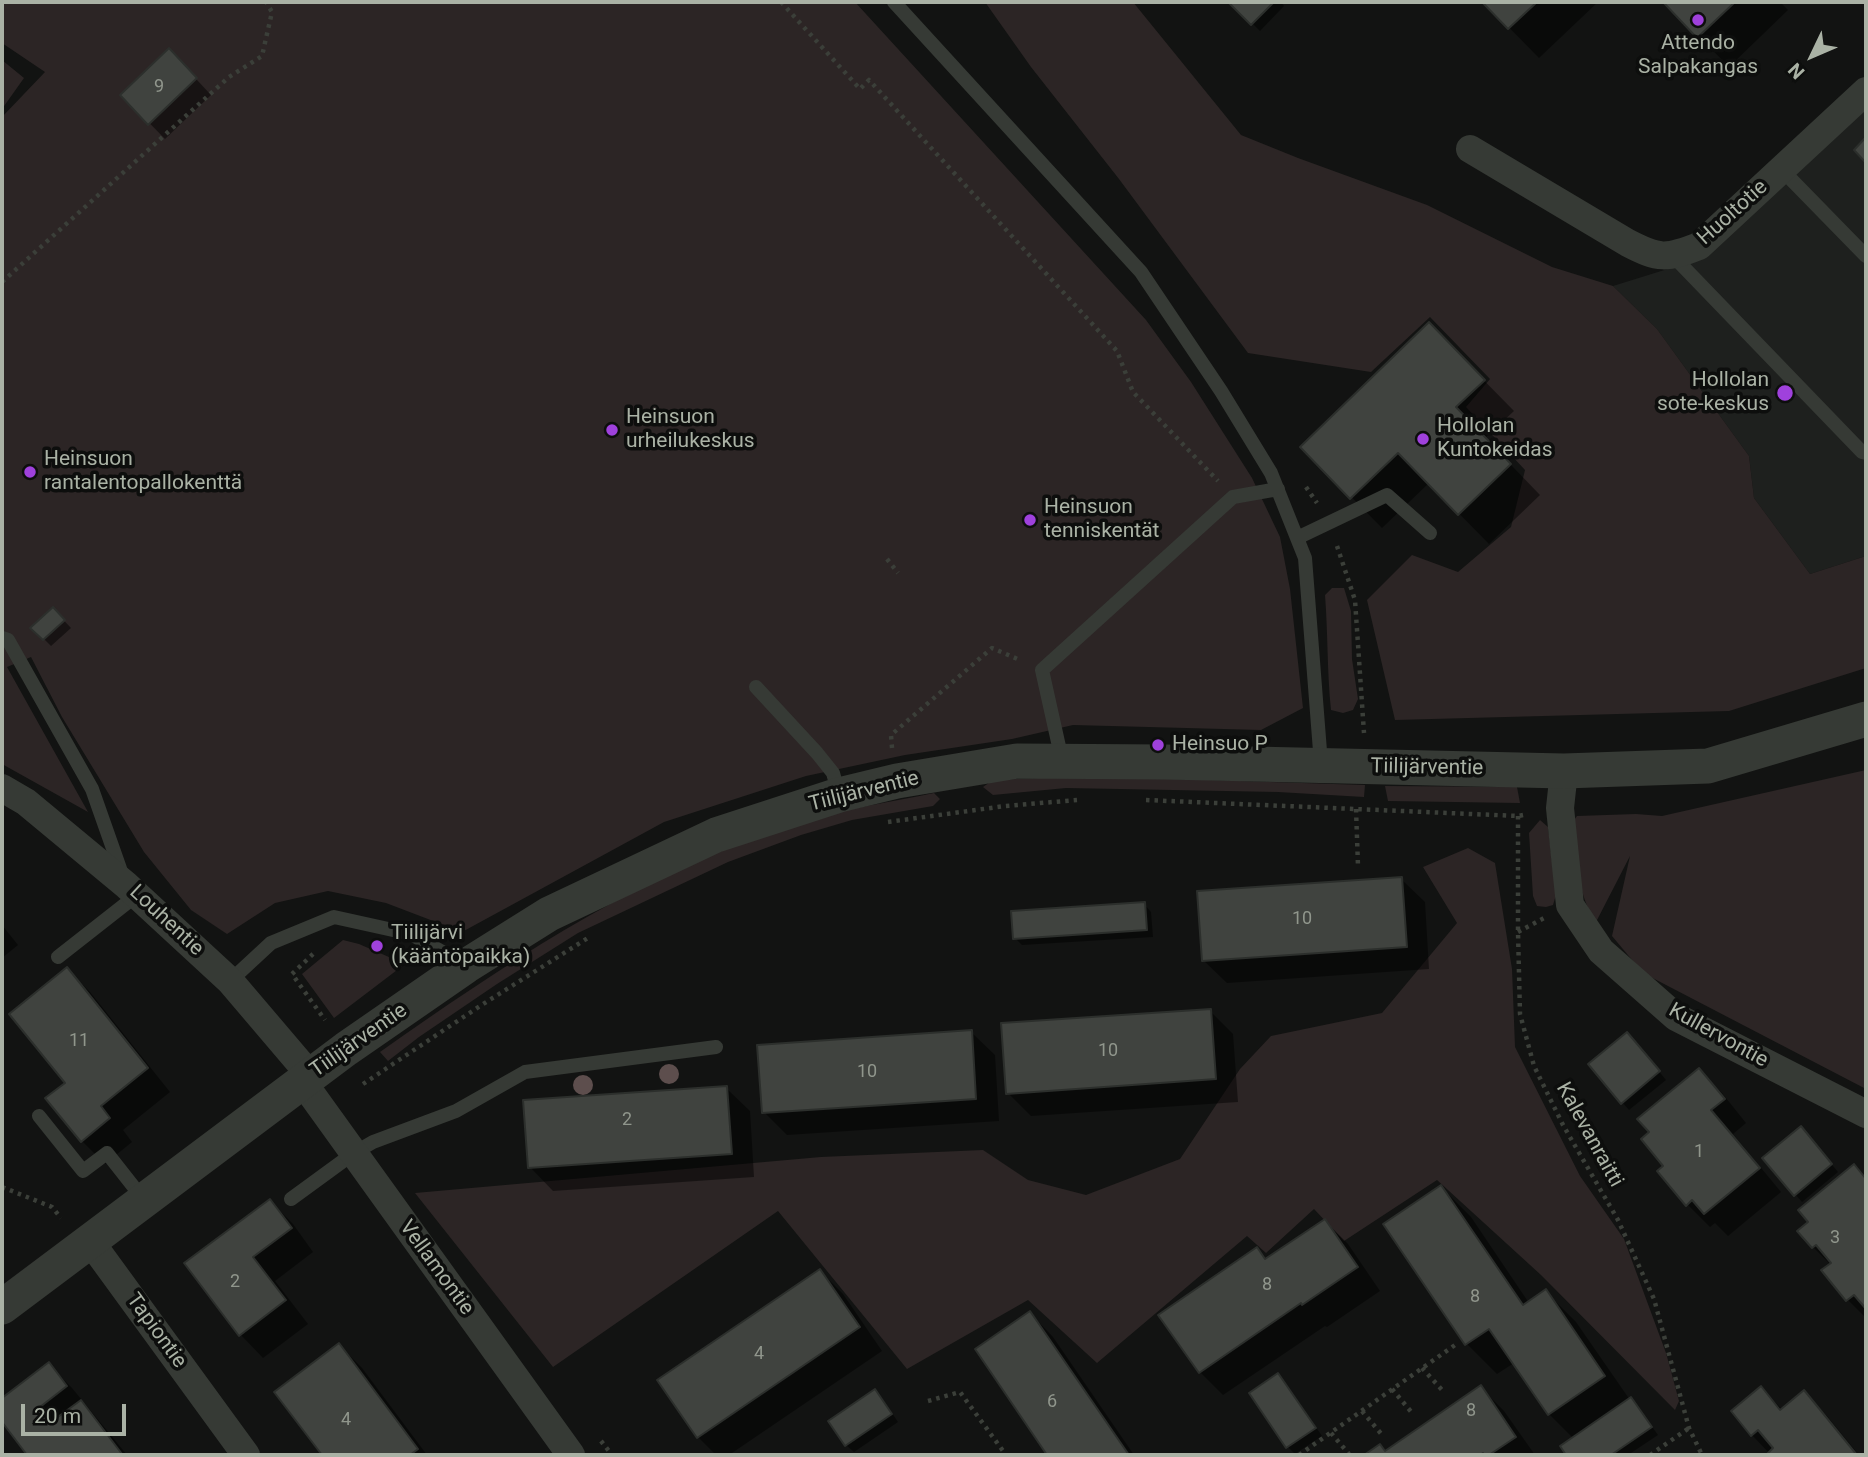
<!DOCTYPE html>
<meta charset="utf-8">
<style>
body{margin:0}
#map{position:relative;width:1868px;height:1457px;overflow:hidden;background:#121312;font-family:Roboto,sans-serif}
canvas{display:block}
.frame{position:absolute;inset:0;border:4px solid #aab2a5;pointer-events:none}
.north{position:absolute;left:1777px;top:21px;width:70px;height:70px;-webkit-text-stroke:5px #0d0e0d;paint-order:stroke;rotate:226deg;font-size:19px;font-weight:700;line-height:28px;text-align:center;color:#aab2a5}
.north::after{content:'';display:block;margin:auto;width:24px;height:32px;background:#aab2a5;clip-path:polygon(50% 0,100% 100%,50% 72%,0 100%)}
.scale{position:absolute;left:21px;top:1404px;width:105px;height:32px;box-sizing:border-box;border:4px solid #aab2a5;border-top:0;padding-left:9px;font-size:21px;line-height:24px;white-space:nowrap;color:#aab2a5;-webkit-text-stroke:5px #0d0e0d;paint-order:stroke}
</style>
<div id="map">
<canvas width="1868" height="1457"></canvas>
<div class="frame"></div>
<div class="north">N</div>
<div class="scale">20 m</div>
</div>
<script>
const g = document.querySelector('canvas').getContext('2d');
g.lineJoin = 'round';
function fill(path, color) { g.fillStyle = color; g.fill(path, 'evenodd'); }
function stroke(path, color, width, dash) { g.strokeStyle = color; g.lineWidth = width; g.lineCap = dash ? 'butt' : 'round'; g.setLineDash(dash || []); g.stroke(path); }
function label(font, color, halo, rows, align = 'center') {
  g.font = font + ' Roboto,sans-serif'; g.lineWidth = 7; g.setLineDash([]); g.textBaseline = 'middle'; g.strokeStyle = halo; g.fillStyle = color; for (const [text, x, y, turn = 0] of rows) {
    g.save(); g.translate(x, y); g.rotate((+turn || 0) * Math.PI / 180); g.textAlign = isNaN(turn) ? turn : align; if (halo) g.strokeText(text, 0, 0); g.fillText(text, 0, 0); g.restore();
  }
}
const built = new Path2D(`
 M1866 105V556L1810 574 1754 498 1749 456 1657 329 1613 286 1703 258Z`);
const green = new Path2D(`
 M2 2H855L1146 320 1191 382 1252 478 1280 537 1290 589 1303 708 1261 730 1073 725 1012 739 905 755 806 776 664 822 462 932 386 903 328 891 275 903 227 934 191 910 144 852 62 717 31 657 7 667 88 812 2 764V117L45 72 2 43Z
 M985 2H1133L1241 135 1298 158 1427 205 1552 267 1613 286 1657 329 1749 456 1754 498 1810 574 1866 556V668L1729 711 1395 720 1367 600 1412 555 1458 572 1511 527 1525 470 1466 407 1490 379 1430 317 1371 372 1248 353 1119 179 1031 67Z
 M2 60 24 78 2 109Z
 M1332 588H1344L1351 611 1352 659 1358 699 1353 710 1343 713 1331 710C1327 672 1328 633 1325 595Z
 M1866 770V1089L1643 973 1612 936 1630 856 1596 922C1577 894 1576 857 1571 824L1577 816 1636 814 1662 816Z
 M1083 776 1365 785 1364 797 1278 792 1066 788 993 795 983 787 993 780Z
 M1385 786 1517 787 1520 803 1388 801Z
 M934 793 940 799 933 806 852 820 801 835 728 862 578 933 497 984 419 1037 388 1061 380 1052C501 967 623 884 764 835 778 830 793 824 809 819 849 808 892 802 934 793Z
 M1540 820 1548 827 1556 895 1553 905 1546 907 1537 906 1533 896 1529 833Z
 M1468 848 1495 863 1512 969 1515 1047 1580 1176 1624 1239 1666 1353 1679 1401 1675 1410 1541 1275 1437 1180 1344 1241 1314 1209 1266 1253 1247 1236 1097 1363 1028 1300 907 1369 778 1211 553 1367 415 1193 821 1157 983 1150 1028 1180 1086 1195 1180 1159 1240 1069 1271 1036 1382 1013 1457 923 1423 867Z
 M343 940 359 944 405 964 334 1018 302 974Z`);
const shadow = new Path2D(`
 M1231 2H1281L1284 6 1260 31Z
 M1484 2H1598L1539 58Z
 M1665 2H1780L1788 10 1729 67Z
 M184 66 211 95 165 139 122 95Z
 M1459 355 1514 411 1485 438 1540 495 1489 544 1429 483 1382 528 1302 447Z
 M53 609 71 628 51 646 33 628Z
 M1401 879 1425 902 1429 969 1227 983 1203 960Z
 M1144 904 1151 912 1153 937 1022 945 1015 938Z
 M2 925 18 945 2 958Z
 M67 969 90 992 170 1092 123 1130 132 1142 105 1164 82 1141 67 1083Z
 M1210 1011 1233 1034 1238 1102 1031 1116 1008 1093Z
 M971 1032 995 1055 999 1121 787 1135 764 1112Z
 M1635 1042 1666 1080 1629 1110 1622 1102Z
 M1699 1070 1722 1093 1746 1123 1733 1134 1781 1192 1728 1236 1715 1223 1710 1227 1687 1204 1666 1166 1651 1133Z
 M726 1088 750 1111 754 1177 553 1191 530 1167Z
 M1808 1136 1838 1172 1802 1202 1795 1194Z
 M1854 1166 1866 1178V1318L1848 1300 1824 1271 1831 1265 1813 1247 1811 1222Z
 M1441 1187 1471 1217 1529 1303 1546 1292 1576 1322 1630 1400 1631 1399 1638 1407 1658 1435 1628 1455H1568L1562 1447 1574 1439 1549 1414 1514 1363 1497 1374 1467 1344Z
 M270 1201 293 1224 313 1252 275 1281 308 1324 263 1358 240 1334 187 1263Z
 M1325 1221 1348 1244 1380 1291 1327 1327 1325 1326 1223 1395 1200 1372 1257 1249 1267 1260Z
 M820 1271 843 1294 882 1351 729 1455H716L698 1437 659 1381Z
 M1030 1313 1053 1337 1134 1455H1049L977 1349Z
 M339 1345 362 1368 427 1455H325L277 1392Z
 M49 1365 72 1388 127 1455H29L2 1419V1400Z
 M1278 1375 1285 1382 1322 1436 1295 1454 1288 1447 1251 1394Z
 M1481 1388 1504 1411 1535 1455H1368L1380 1447 1386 1452Z
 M1761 1389 1783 1410 1804 1393 1827 1416 1859 1455H1768L1769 1453 1752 1435 1733 1412Z
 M875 1391 882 1398 898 1422 854 1452 846 1445Z`);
const building = new Path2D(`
 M1228 2H1274L1251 25Z
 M1482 2H1537L1508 29Z
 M1663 2H1735L1697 38Z
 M169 48 197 78 148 125 120 95Z
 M1866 137V163L1854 150Z
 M1429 322 1485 380 1456 407 1511 464 1458 515 1398 453 1350 499 1300 447Z
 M53 607 65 620 43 640 30 628Z
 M1402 877 1407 947 1202 961 1197 891Z
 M1145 902 1147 930 1013 939 1011 911Z
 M67 967 148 1068 101 1106 110 1118 81 1142 45 1098 65 1083 9 1014Z
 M1211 1009 1216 1079 1006 1094 1001 1023Z
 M972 1030 976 1099 762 1113 757 1045Z
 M1627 1032 1660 1071 1621 1104 1588 1064Z
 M1699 1068 1725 1099 1711 1110 1760 1168 1704 1214 1692 1200 1686 1206 1657 1171 1663 1166 1641 1139 1649 1132 1637 1119Z
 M727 1086 732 1154 528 1168 523 1100Z
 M1801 1126 1832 1164 1794 1196 1762 1158Z
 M1854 1164 1866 1179V1309L1854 1295 1846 1301 1821 1270 1831 1263 1816 1245 1812 1248 1797 1231 1808 1222 1798 1210Z
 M1441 1185 1523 1305 1546 1289 1605 1376 1548 1415 1489 1329 1465 1345 1383 1224Z
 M270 1199 292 1228 253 1257 286 1300 239 1336 184 1263Z
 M1325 1219 1358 1267 1302 1305 1301 1303 1199 1373 1158 1315 1257 1247 1265 1259Z
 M820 1269 860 1327 697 1438 657 1380Z
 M1030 1311 1129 1455H1047L975 1349Z
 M339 1343 418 1449 410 1455H322L274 1392Z
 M49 1362 67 1386 40 1407 51 1422 81 1400 122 1454 27 1455 2 1422V1398Z
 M1278 1373 1316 1428 1286 1448 1249 1393Z
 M1481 1385 1516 1437 1489 1455H1484L1483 1453 1480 1455H1364L1380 1444 1385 1451Z
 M1761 1386 1780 1410 1804 1390 1857 1455H1766L1773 1448 1758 1430 1751 1436 1731 1411Z
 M875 1389 892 1414 845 1446 828 1421Z
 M1631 1397 1652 1427 1611 1455H1566L1560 1446Z`);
const path = new Path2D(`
 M781 2 860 89 869 80 1117 351 1133 392 1218 481
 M2 282 229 77 262 56 272 12 266 2
 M1306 487 1317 503
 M1337 546 1355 600 1364 733
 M887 559 898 573
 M892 748 891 735 992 648 1020 660
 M1146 800 1518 816 1528 814
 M1356 809 1358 866
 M1518 816V932L1520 1014 1534 1066 1563 1125 1618 1220 1654 1299 1689 1428 1702 1455
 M888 822 1005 806 1077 800
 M1518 932 1544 918
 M313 954 292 974 325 1020
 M363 1084 480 1006 591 936
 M2 1187 52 1207 61 1218
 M1422 1368 1443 1391
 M1392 1389 1413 1414
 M928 1401 960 1392 1006 1455
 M1362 1411 1383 1436
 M1331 1433 1349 1454
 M601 1441 612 1455
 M1299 1455 1455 1345
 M1650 1455 1689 1428`);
const service = new Path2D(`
 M894 2 1141 272 1221 391 1271 473 1305 558 1321 764
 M1782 170 1866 256
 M1673 256 1862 452 1866 453
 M1297 538 1387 495 1430 533
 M2 638 8 640 92 789 123 877
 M756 687 817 753 833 773 839 795
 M1062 760 1042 670 1233 497 1278 489
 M58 957 137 895
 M230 981 271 943 334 917 411 934 465 965
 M39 1116 83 1171 107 1153 144 1200
 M291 1199 354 1153 373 1142 456 1111 525 1072 716 1047`);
const minor = new Path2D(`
 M1470 149 1628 243C1659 259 1666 259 1699 246L1866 91
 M1564 771 1560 808 1570 905 1601 951 1676 1017 1866 1114
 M2 788 26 802 126 885 230 981 310 1075
 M302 1081 571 1455
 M90 1241 246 1455`);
const tertiary = new Path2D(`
 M2 1307 346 1049 466 966 549 914 716 835 839 795 897 781 1017 761 1165 762 1564 771 1708 766 1866 719`);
const trees = [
 [669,1074],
 [583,1085]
];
const markers = [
 [1698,20,7,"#9f41dc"],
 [1785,393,9,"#9f41dc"],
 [612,430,7,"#9f41dc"],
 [1423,439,7,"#9f41dc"],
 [30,472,7,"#9f41dc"],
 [1030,520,7,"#9f41dc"],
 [1158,745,7,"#9f41dc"],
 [377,946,7,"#9f41dc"]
];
const numberNames = [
 ["9",159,87],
 ["10",1302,919],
 ["11",79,1041],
 ["10",1108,1051],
 ["10",867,1072],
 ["2",627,1120],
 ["1",1699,1152],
 ["3",1835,1238],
 ["2",235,1282],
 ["8",1267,1285],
 ["8",1475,1297],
 ["4",759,1354],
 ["6",1052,1402],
 ["8",1471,1411],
 ["4",346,1420]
];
const poiNames = [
 ["Attendo",1698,44,"center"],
 ["Salpakangas",1698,68,"center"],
 ["Hollolan",1769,381,"right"],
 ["sote-keskus",1769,405,"right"],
 ["Heinsuon",626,418],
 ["urheilukeskus",626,442],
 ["Hollolan",1437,427],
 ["Kuntokeidas",1437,451],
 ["Heinsuon",44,460],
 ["rantalentopallokenttä",44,484],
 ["Heinsuon",1044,508],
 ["tenniskentät",1044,532],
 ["Heinsuo P",1172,745],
 ["Tiilijärvi",391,934],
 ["(kääntöpaikka)",391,958]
];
const streetNames = [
 ["Huoltotie",1733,213,-42],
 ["Tiilijärventie",1427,768,1],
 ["Tiilijärventie",864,792,-14],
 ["Louhentie",166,921,43],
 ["Kullervontie",1718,1036,29],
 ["Tiilijärventie",359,1041,-35],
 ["Kalevanraitti",1589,1135,61],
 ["Vellamontie",436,1268,54],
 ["Tapiontie",156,1331,54]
];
fill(built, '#1e201e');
fill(green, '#2c2525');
fill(shadow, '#0007');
fill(building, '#40433f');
stroke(building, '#2c2f2c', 2);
stroke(path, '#3b3f39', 4.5, [3.5, 5]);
stroke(service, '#363a35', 14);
stroke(minor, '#363a35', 28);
stroke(tertiary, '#363a35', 35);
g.fillStyle = '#5d4e4d';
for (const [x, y] of trees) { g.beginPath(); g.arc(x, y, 10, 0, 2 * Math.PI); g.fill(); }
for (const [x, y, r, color] of markers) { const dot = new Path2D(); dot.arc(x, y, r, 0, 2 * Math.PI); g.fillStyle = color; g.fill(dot); stroke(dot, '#0d0e0d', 2.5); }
label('18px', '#90968c', null, numberNames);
label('21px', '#aab2a5', '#0d0e0d', poiNames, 'left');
label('21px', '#aab2a5', '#0d0e0d', streetNames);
</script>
